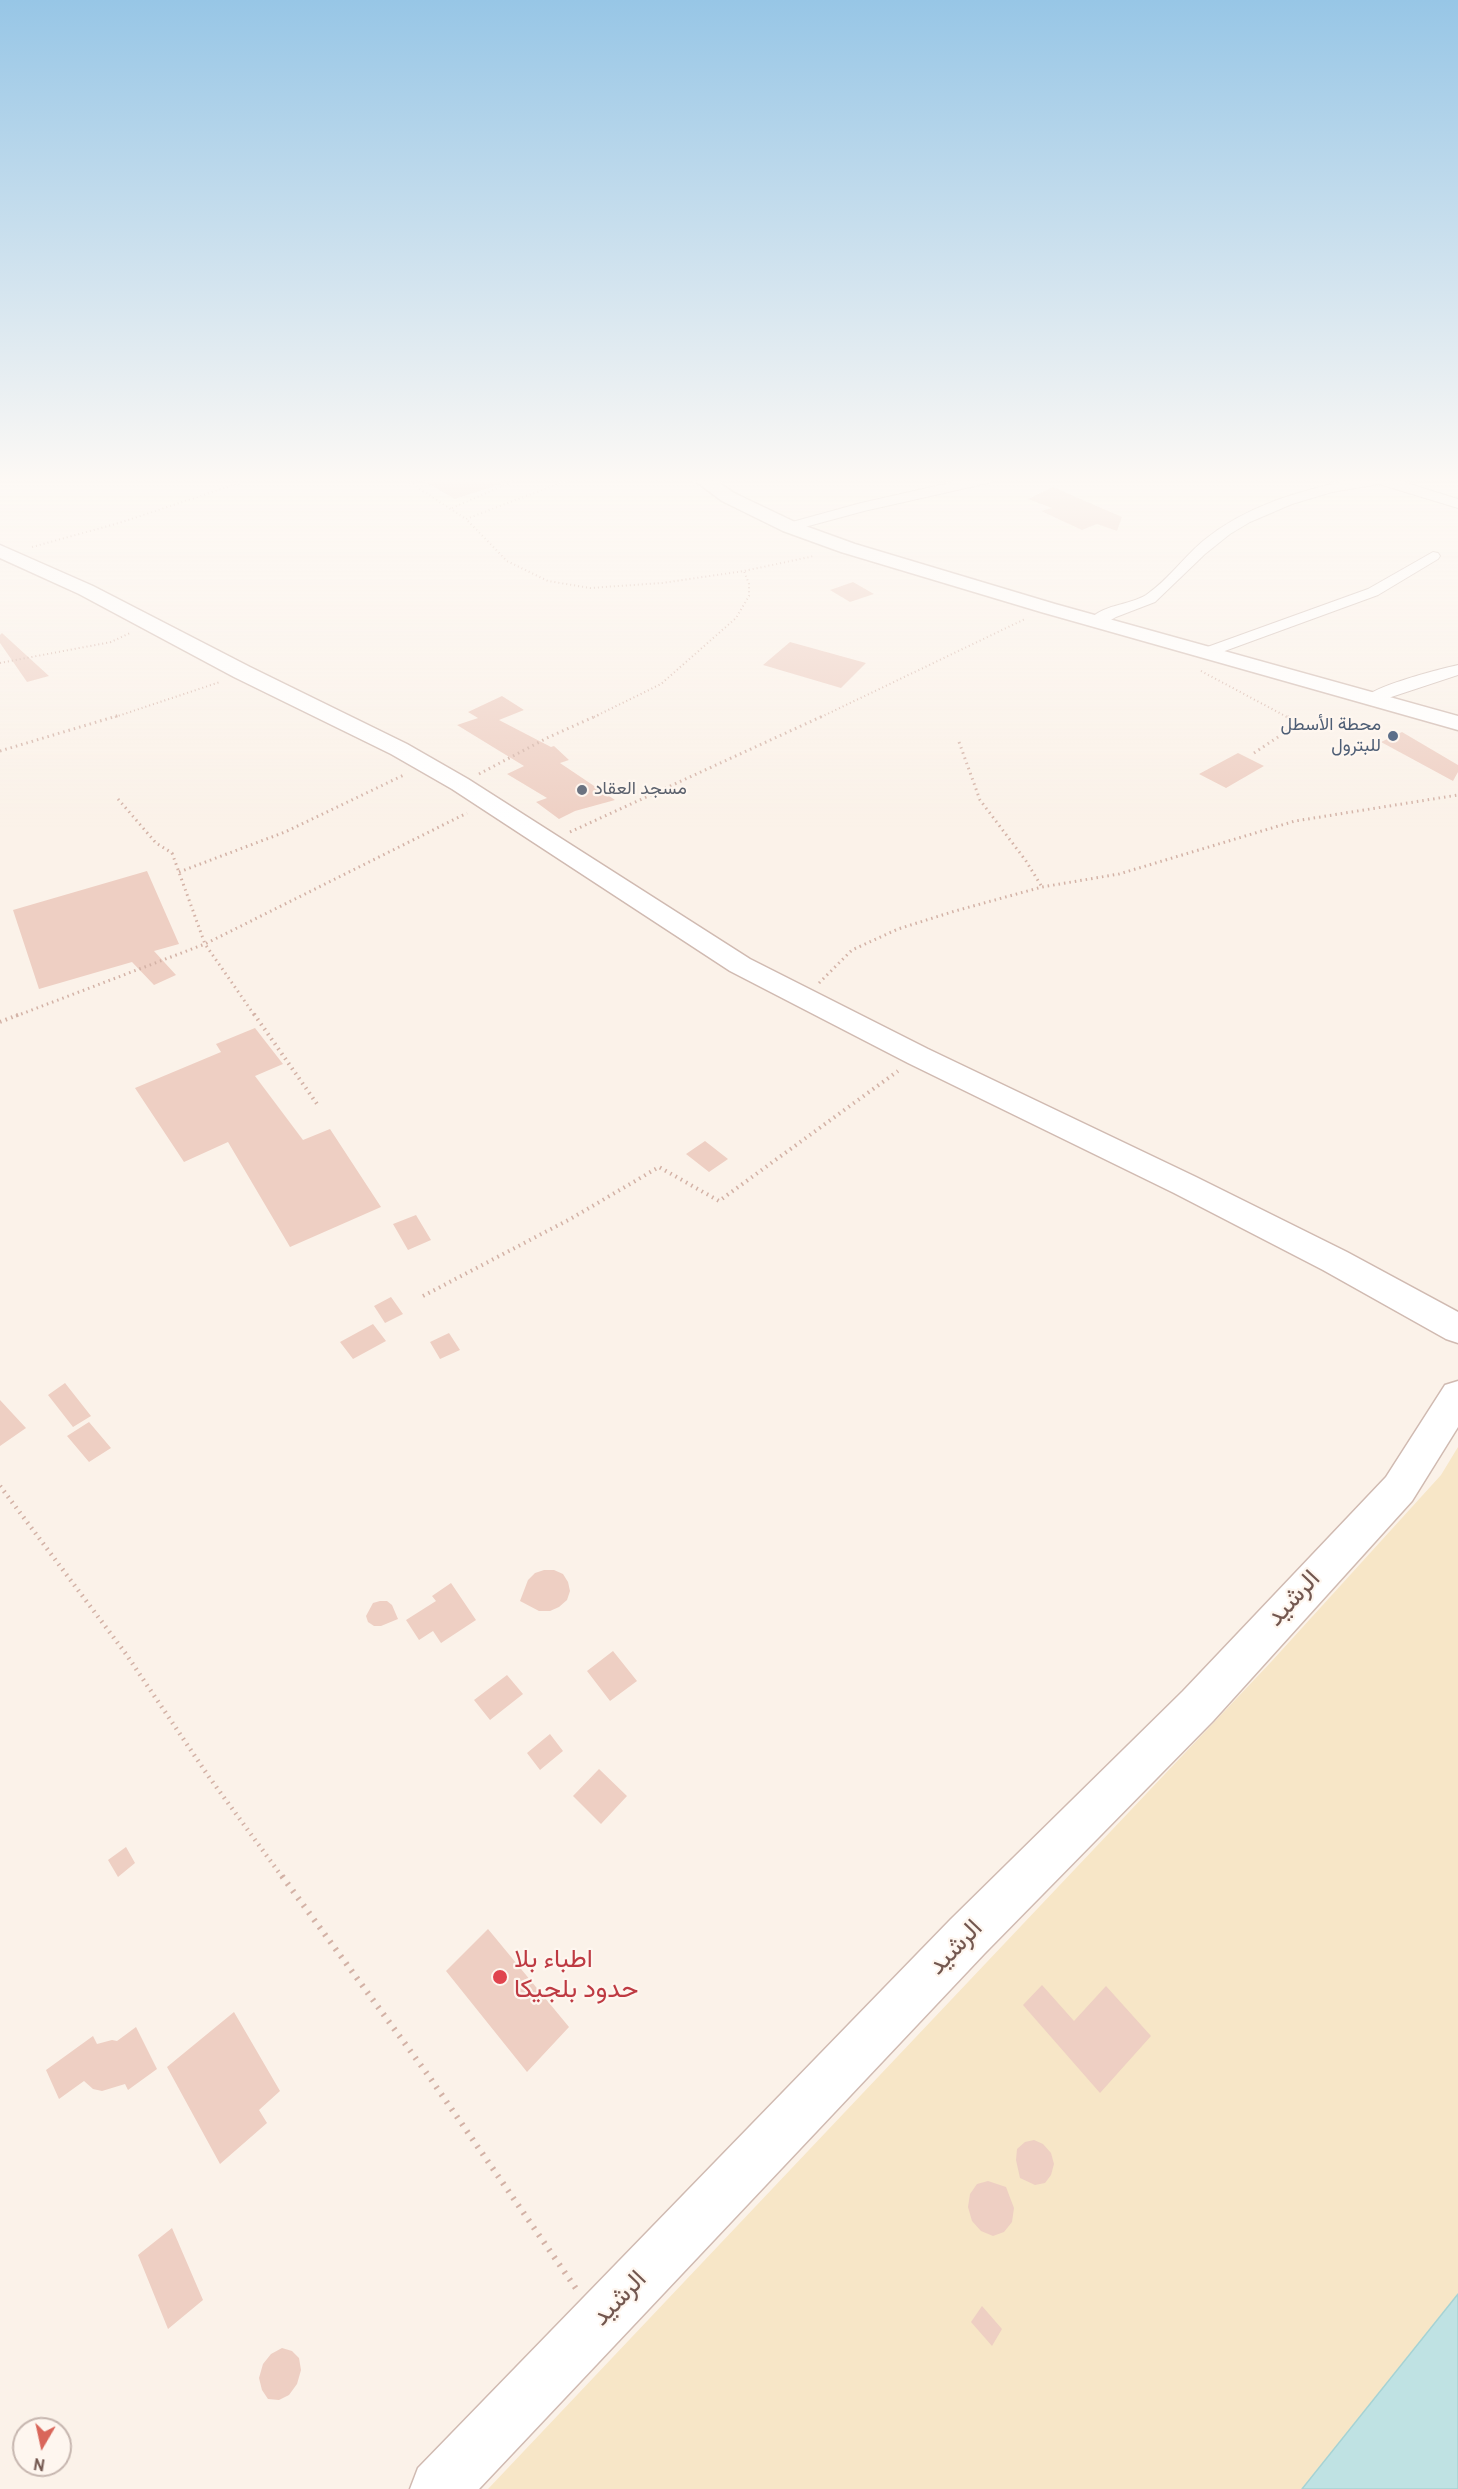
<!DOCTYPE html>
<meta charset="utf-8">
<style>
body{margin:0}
#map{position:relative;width:1458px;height:2489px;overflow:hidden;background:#fbf2e9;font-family:Overpass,sans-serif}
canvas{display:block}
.north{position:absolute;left:12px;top:2417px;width:60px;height:60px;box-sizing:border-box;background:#fef6ef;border:2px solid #c6b6af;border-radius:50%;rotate:189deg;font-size:16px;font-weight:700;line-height:24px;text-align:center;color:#73574f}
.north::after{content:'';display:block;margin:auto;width:21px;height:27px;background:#d9665a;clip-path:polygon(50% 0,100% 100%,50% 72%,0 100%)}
</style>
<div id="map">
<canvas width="1458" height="2489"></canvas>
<div class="north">N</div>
</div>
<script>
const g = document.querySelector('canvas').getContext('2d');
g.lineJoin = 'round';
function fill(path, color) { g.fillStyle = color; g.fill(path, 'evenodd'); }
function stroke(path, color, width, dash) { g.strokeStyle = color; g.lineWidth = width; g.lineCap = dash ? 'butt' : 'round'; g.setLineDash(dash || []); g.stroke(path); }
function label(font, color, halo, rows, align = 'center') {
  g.font = font + ' Overpass,Vazirmatn,sans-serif'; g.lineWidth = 4.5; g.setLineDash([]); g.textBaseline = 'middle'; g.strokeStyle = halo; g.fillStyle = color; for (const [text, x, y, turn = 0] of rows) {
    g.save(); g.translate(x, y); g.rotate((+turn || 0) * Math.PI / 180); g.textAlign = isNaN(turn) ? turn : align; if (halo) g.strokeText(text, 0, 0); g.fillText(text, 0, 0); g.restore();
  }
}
const sand = new Path2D(`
 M1458 1447V2382L1387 2489H488L1271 1662 1441 1475Z`);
const water = new Path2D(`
 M1458 2294V2489H1302Z`);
const building = new Path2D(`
 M422 480H501V484L455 499Z
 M1053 487 1122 517 1117 531 1097 524 1082 530 1041 511 1052 508 1028 499Z
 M853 582 874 594 850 602 830 590Z
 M2 633 49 676 27 682 0 643V635Z
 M790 642 866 663 841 688 763 665Z
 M502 696 524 710 499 720 551 747 554 746 569 760 560 763 615 800 575 811 559 819 536 802 547 798 507 774 524 766 457 725 478 718 468 712Z
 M1402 732 1458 765V772L1453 781 1381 742Z
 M1238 753 1264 766 1226 788 1199 774Z
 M147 871 179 944 154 951 176 975 154 985 132 962 39 989 13 910Z
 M255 1028 283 1064 255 1076 303 1140 330 1129 381 1207 290 1247 228 1142 184 1162 135 1088 221 1052 216 1044Z
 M705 1141 728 1159 709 1172 686 1154Z
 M416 1215 431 1240 408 1250 393 1224Z
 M391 1297 403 1314 385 1323 374 1306Z
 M373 1324 386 1341 353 1359 340 1342Z
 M449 1333 460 1350 440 1359 430 1342Z
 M65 1383 91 1416 73 1427 48 1395Z
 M0 1400 26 1428 0 1446Z
 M89 1422 111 1448 89 1462 67 1436Z
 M544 1570H554L563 1574 568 1582 570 1591 567 1600 559 1607 550 1611H539L520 1601 528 1580 535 1573Z
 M451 1583 476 1620 441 1643 433 1631 419 1640 406 1620 436 1601 432 1596Z
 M380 1601H387L392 1605 398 1619 381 1626H374L368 1622 366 1616 373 1603Z
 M613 1651 637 1681 610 1701 587 1671Z
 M507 1675 523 1694 490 1720 474 1700Z
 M550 1734 563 1751 540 1770 527 1753Z
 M599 1769 627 1796 601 1824 573 1796Z
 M126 1847 135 1863 118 1877 108 1860Z
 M488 1929 569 2027 527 2072 446 1971Z
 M1042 1985 1074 2021 1106 1986 1151 2036 1100 2093 1023 2005Z
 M234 2012 280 2091 259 2110 267 2123 220 2164 167 2067Z
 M136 2027 157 2069 128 2090 125 2084 102 2091 93 2089 84 2081 59 2099 46 2070 93 2036 97 2044 112 2040 117 2041Z
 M1034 2140 1043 2144 1051 2153 1054 2164 1051 2175 1045 2183 1035 2185 1020 2178 1016 2160 1017 2149 1025 2142Z
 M988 2181 1006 2187 1014 2208 1012 2222 1004 2232 993 2236 981 2231 972 2221 968 2207 970 2194 977 2184Z
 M172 2228 203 2300 168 2329 138 2255Z
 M982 2306 1002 2329 992 2346 971 2322Z
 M282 2348 292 2351 299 2358 301 2370 297 2384 289 2395 279 2400 268 2399 262 2390 259 2378 263 2364 271 2354Z`);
const pathFar4 = new Path2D(`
 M406 480 466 519
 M568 480 466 519 507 561 548 581 590 588 662 583 744 571 814 556
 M452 508 516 480
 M32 547 119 523 249 480
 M0 663 111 642 130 633
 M1201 671 1287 717
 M115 717 220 682
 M594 717 661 684 736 618 749 596V584L744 571
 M821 717 1025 619`);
const pathFar3 = new Path2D(`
 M959 742 980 800 1026 861 1042 887
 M0 751 120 715
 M1254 753 1299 723 1284 715
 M479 774 547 738 598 715
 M118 799 156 843 172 853 205 944 255 1016
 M570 832 825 715
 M179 872 285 832 406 774
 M819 983 852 950 898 929 955 911 1042 887 1119 874 1295 821 1458 795
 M16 1016 205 944 467 813`);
const pathFar2 = new Path2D(`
 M254 1014 317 1104
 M0 1022 20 1014
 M423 1296 572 1218 659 1167 719 1201 898 1071`);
const pathFar1 = new Path2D(`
 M0 1486 126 1654 209 1777 283 1878`);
const path = new Path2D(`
 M282 1876 428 2075 577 2290`);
const street = new Path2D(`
 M963 480H990L988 483 864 511 790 531 783 527 785 524 861 503Z
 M1351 480H1397L1458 499V508L1379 484 1332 492 1292 504 1250 522 1230 534 1205 554 1155 602 1116 617 1102 625H1090L1088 622C1101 604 1128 606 1146 595 1168 580 1183 558 1203 541 1246 506 1298 491 1351 480Z
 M1433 552 1438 553 1440 556 1438 559 1378 595 1211 656H1199L1197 653 1199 650 1368 589Z
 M1458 665V675L1373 703 1367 702 1365 698C1374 686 1440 669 1458 665Z`);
const secondary = new Path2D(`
 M694 480H715L734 493 797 523 855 544 1055 604 1458 716V730L1041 612 841 552 783 531 722 501Z
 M0 545 93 586 250 667 407 744 468 779 750 959 928 1049 1196 1177 1347 1252 1458 1312V1343L1446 1339 1323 1270 1174 1193 908 1063 730 971 452 789 391 754 234 677 79 594 0 558Z
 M1458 1381V1427L1412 1501 1213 1721 985 1953 479 2489H410L418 2468 951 1919 1183 1691 1386 1477 1445 1385Z`);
const markers = [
 [1393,736,6,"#5c6f8a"],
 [582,790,6,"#6b7280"],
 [500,1977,8,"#e0444e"]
];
const farServicenames = [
 ["محطة الأسطل",1381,726],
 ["للبترول",1381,747]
];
const farWorshipnames = [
 ["مسجد العقاد",594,790]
];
const nearStreetnames = [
 ["الرشيد",1295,1600,-47],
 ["الرشيد",957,1949,-46],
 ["الرشيد",621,2300,-46]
];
const nearHealthnames = [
 ["اطباء بلا",514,1962],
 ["حدود بلجيكا",514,1992]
];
fill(sand, '#f7e6c7');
fill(water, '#bfe2e3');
stroke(water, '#a6d3d4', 1.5);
fill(building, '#eecfc3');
stroke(street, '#cebbb3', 2);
stroke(secondary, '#d0bab1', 3);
stroke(pathFar4, '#d3b2a6', 2, [1, 3]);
stroke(pathFar3, '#d3b2a6', 3, [1.5, 4]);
stroke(pathFar2, '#d3b2a6', 4, [1.5, 4.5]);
stroke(pathFar1, '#d3b2a6', 4.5, [1.5, 5]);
stroke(path, '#d3b2a6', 6, [2, 7]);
fill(street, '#fff');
fill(secondary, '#fff');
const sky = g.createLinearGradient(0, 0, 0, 829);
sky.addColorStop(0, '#97c6e6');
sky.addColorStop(0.58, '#fdf9f5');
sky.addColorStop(1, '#fdf9f500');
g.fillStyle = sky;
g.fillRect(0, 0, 1458, 829);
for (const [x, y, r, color] of markers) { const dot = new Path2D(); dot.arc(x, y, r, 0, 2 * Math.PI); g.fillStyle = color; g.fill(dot); stroke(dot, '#fef6ef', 2); }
label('18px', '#4e5e75', '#fef6ef', farServicenames, 'right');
label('18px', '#5b616d', '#fef6ef', farWorshipnames, 'left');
label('26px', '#73574f', '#fef6ef', nearStreetnames);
label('26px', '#be3a42', '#fef6ef', nearHealthnames, 'left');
</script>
